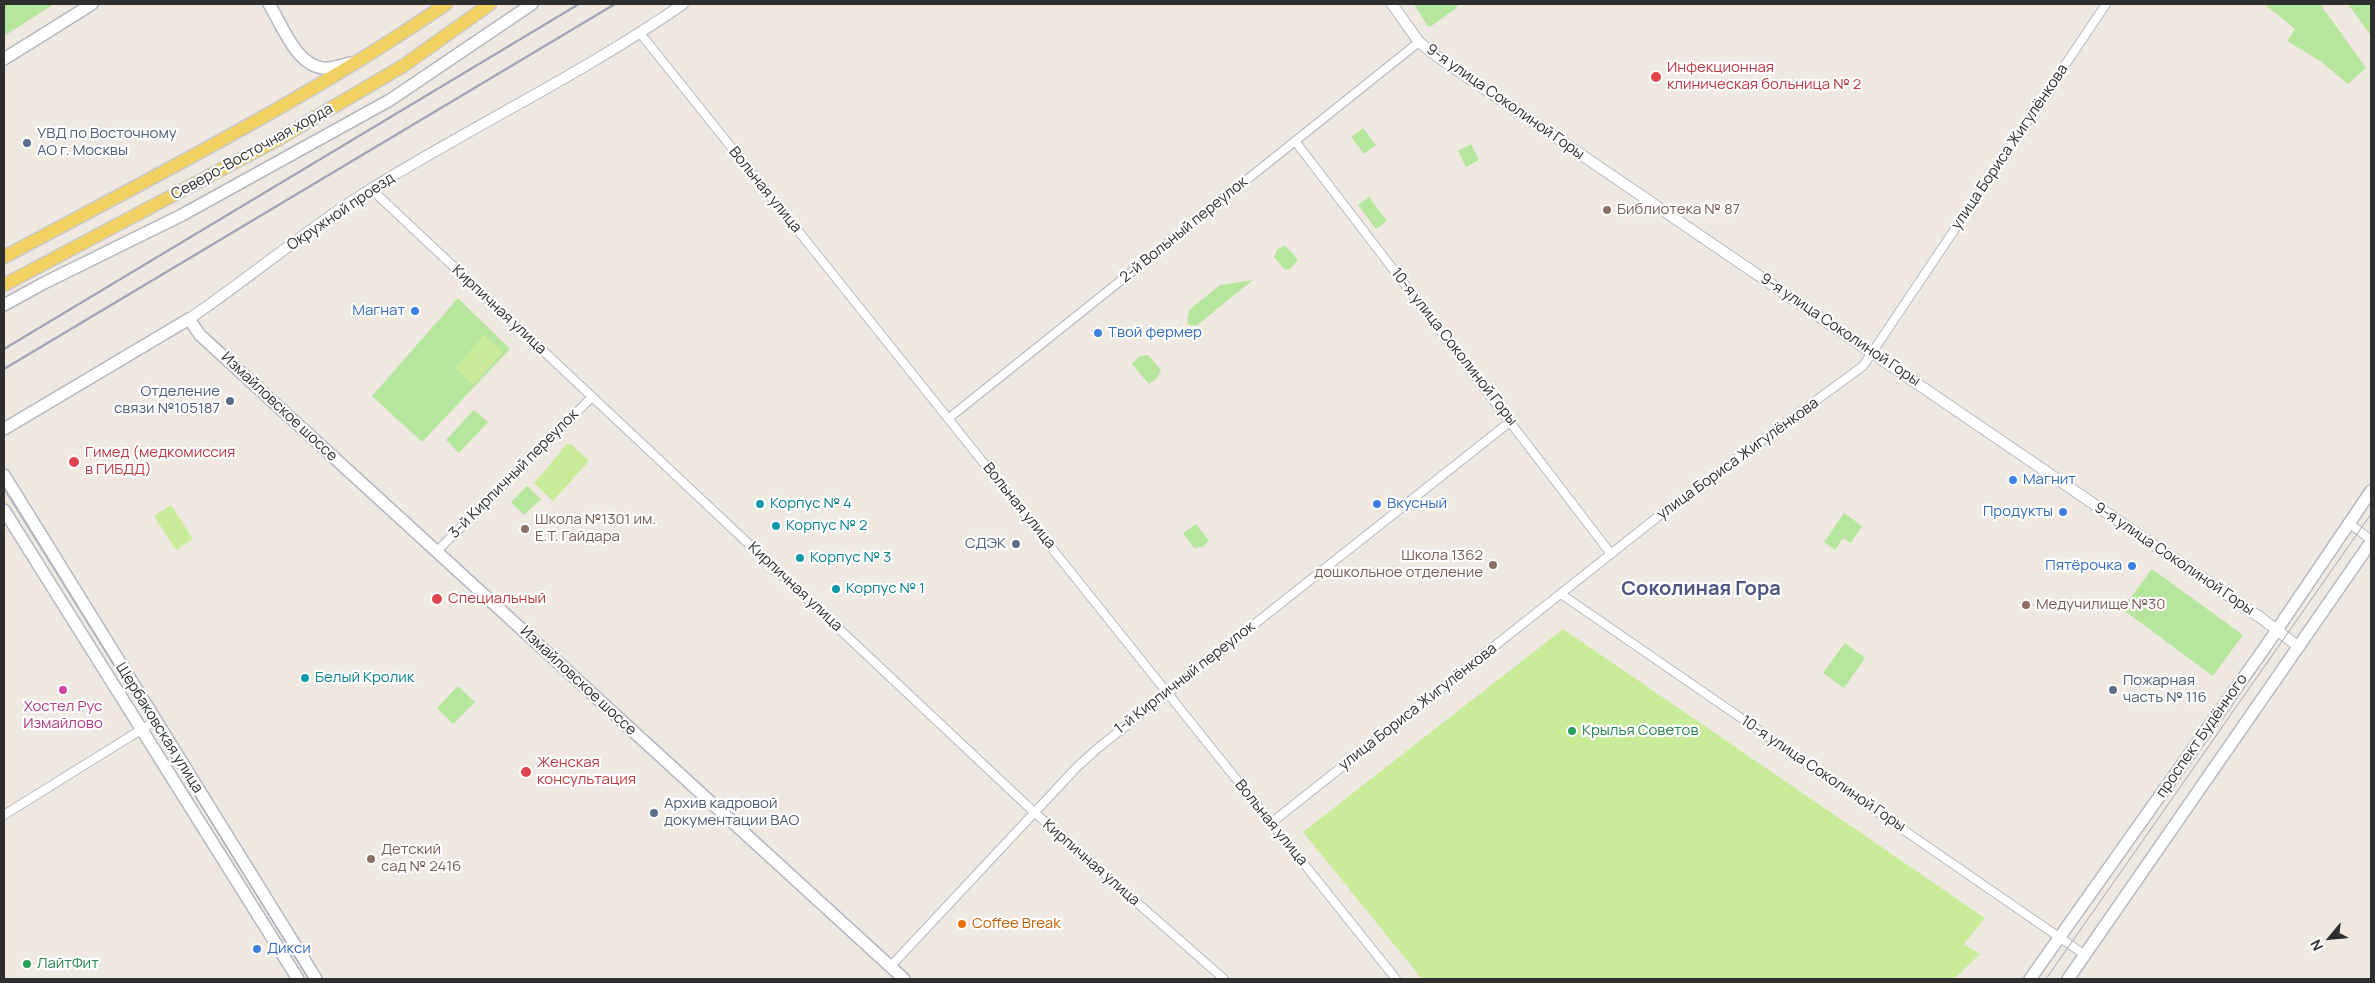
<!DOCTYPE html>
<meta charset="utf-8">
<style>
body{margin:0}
#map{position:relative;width:2375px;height:983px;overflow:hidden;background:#efe9e1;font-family:Manrope,sans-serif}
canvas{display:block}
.frame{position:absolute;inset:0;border:5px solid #2e2e2e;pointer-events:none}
.north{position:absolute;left:2305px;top:913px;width:50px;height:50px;-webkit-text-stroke:4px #fff;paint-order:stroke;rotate:242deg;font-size:14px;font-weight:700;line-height:20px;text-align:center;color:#2e2e2e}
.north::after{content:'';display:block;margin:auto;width:18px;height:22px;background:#2e2e2e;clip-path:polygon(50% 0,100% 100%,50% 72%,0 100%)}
</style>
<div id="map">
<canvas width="2375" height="983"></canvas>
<div class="frame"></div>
<div class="north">N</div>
</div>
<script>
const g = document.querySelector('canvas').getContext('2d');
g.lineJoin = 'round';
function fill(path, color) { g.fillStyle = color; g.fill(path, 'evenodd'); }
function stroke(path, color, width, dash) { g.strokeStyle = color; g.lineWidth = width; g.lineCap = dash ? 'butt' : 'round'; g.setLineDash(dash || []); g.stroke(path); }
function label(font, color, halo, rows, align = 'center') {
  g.font = font + ' Manrope,sans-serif'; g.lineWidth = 4.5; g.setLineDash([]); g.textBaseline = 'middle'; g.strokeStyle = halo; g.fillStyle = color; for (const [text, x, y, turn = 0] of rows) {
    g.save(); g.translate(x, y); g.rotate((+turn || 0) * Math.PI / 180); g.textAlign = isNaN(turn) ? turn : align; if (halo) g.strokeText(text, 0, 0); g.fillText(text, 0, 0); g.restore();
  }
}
const green = new Path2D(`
 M4 4H54L4 36Z
 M1414 4H1459L1455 9 1430 27 1427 25Z
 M2264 4H2320L2366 68 2348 84 2320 61 2287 41 2295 29Z
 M2348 4H2371V36Z
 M1363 128 1376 145 1364 154 1351 137Z
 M1471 144 1479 160 1466 167 1458 151Z
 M1369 197 1387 221 1376 229 1358 205Z
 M1285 245 1298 260 1291 268 1285 270 1274 257 1277 250Z
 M1253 280 1196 326 1187 324 1189 310 1220 285Z
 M458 298 510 349 422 442 372 396Z
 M1148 355 1161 370 1157 378 1149 384 1132 364 1140 356Z
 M474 410 488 422 459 453 446 440Z
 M527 486 541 499 524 515 511 502Z
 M1844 513 1862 526 1851 543 1843 538 1835 550 1824 542Z
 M1196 524 1209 541 1202 547 1194 548 1183 533Z
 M2152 569 2243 635 2213 676 2122 609Z
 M1845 643 1865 658 1844 688 1823 673Z
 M458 686 475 702 453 724 437 708Z`);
const pitch = new Path2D(`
 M484 335 503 352 473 385 455 368Z
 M567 444 572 445 589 461 553 501 534 483Z
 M171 505 193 539 176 550 154 516Z
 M1563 629 1985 918 1964 944 1980 954 1954 979H1422L1303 832Z`);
const minor = new Path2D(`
 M640 33 1396 979
 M1295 141 1611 554
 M371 189 1035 813 1224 979
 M949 418 1419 42
 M2349 523 2371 540
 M436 552 592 397
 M1561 594 2085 955
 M4 815 155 721
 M1271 823 1660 515 1863 366 2106 4
 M890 967 1077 767 1098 748 1511 421`);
const tertiary = new Path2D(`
 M1392 4 1419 42 1438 57 2261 618 2299 647
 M189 319C251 277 308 228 371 189 474 125 584 73 683 4`);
const secondary = new Path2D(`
 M269 4C282 25 296 65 323 68 331 69 342 65 350 63
 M4 59 92 4
 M4 305 44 283 182 215 390 100 532 4
 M4 429 189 319 200 335 904 979
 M4 475 316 979
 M4 510 298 979
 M2030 979 2266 646 2371 491
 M2068 979 2371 542`);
const primary = new Path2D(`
 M4 257C153 177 306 100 446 4
 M4 285 275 141 403 66 490 4`);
const tram = new Path2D(`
 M4 489 309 979
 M2046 979 2371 514`);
const rail = new Path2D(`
 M4 349 579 4
 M4 369 615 4`);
const markers = [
 [1656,77,6,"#e0444e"],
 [27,143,5,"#5c6f8a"],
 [1607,210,5,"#8d6e63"],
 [415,311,5,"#3f7fe0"],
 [1098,333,5,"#3f7fe0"],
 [230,401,5,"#5c6f8a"],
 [74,462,6,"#e0444e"],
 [2013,480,5,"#3f7fe0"],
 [760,504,5,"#0f9aa8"],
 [1377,504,5,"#3f7fe0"],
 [2063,512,5,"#3f7fe0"],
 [776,526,5,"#0f9aa8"],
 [525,529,5,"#8d6e63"],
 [1016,544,5,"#5c6f8a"],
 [800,558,5,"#0f9aa8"],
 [1493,565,5,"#8d6e63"],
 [2132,566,5,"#3f7fe0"],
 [836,589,5,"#0f9aa8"],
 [437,599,6,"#e0444e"],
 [2026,605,5,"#8d6e63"],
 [305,678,5,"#0f9aa8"],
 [63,690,5,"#d1479c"],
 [2113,690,5,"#5c6f8a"],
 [1572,731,5,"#2e9e5b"],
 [526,772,6,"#e0444e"],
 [654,813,5,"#5c6f8a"],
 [371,859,5,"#8d6e63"],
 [962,924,5,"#e8710a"],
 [257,949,5,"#3f7fe0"],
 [27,964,5,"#2e9e5b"]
];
const healthNames = [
 ["Инфекционная",1667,68],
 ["клиническая больница № 2",1667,85],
 ["Гимед (медкомиссия",85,453],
 ["в ГИБДД)",85,470],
 ["Специальный",448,599],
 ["Женская",537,763],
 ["консультация",537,780]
];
const streetNames = [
 ["9-я улица Соколиной Горы",1505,102,35],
 ["улица Бориса Жигулёнкова",2010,147,-56],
 ["Северо-Восточная хорда",252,152,-29],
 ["Вольная улица",765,190,51],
 ["Окружной проезд",341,212,-34],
 ["2-й Вольный переулок",1184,230,-39],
 ["Кирпичная улица",499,310,43],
 ["9-я улица Соколиной Горы",1840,330,34],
 ["10-я улица Соколиной Горы",1454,347,52],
 ["Измайловское шоссе",279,407,43],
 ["улица Бориса Жигулёнкова",1738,459,-36],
 ["3-й Кирпичный переулок",514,474,-45],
 ["Вольная улица",1019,506,51],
 ["9-я улица Соколиной Горы",2174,559,34],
 ["Кирпичная улица",795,587,43],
 ["1-й Кирпичный переулок",1185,678,-38],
 ["Измайловское шоссе",578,681,43],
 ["улица Бориса Жигулёнкова",1418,707,-38],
 ["Щербаковская улица",159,728,58],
 ["проспект Будённого",2202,736,-55],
 ["10-я улица Соколиной Горы",1823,774,34],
 ["Вольная улица",1271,823,51],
 ["Кирпичная улица",1091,863,41]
];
const serviceNames = [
 ["УВД по Восточному",37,134],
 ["АО г. Москвы",37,151],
 ["Отделение",220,392,"right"],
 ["связи №105187",220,409,"right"],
 ["СДЭК",1006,544,"right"],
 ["Пожарная",2123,681],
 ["часть № 116",2123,698],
 ["Архив кадровой",664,804],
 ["документации ВАО",664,821]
];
const educationNames = [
 ["Библиотека № 87",1617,210],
 ["Школа №1301 им.",535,520],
 ["Е.Т. Гайдара",535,537],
 ["Школа 1362",1483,556,"right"],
 ["дошкольное отделение",1483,573,"right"],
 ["Медучилище №30",2036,605],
 ["Детский",381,850],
 ["сад № 2416",381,867]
];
const shopNames = [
 ["Магнат",405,311,"right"],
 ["Твой фермер",1108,333],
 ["Магнит",2023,480],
 ["Вкусный",1387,504],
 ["Продукты",2053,512,"right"],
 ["Пятёрочка",2122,566,"right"],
 ["Дикси",267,949]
];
const cultureNames = [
 ["Корпус № 4",770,504],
 ["Корпус № 2",786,526],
 ["Корпус № 3",810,558],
 ["Корпус № 1",846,589],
 ["Белый Кролик",315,678]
];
const hotelNames = [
 ["Хостел Рус",63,707],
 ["Измайлово",63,724]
];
const leisureNames = [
 ["Крылья Советов",1582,731],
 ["ЛайтФит",37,964]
];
const foodNames = [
 ["Coffee Break",972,924]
];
const districtNames = [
 ["Соколиная Гора",1701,589]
];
fill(green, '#b6e59e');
fill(pitch, '#c9ec9a');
stroke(minor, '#b4b7c1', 10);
stroke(tertiary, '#b4b7c1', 12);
stroke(secondary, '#b4b7c1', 14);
stroke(primary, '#c9c9c9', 15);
stroke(minor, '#fff', 8);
stroke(tertiary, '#fff', 10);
stroke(secondary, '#fff', 11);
stroke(primary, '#f2d163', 12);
stroke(tram, '#a3a6b8', 1);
stroke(rail, '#a3a6b8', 2.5);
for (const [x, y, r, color] of markers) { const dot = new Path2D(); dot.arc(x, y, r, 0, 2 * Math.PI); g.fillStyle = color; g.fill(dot); stroke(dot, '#fff', 2); }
label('15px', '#be3a42', '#fff', healthNames, 'left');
label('15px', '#2e2e2e', '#fff', streetNames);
label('15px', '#4e5e75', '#fff', serviceNames, 'left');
label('15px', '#785e54', '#fff', educationNames, 'left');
label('15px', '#366cbe', '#fff', shopNames, 'left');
label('15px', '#0d838f', '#fff', cultureNames, 'left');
label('15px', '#b23c85', '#fff', hotelNames);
label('15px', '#27864d', '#fff', leisureNames, 'left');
label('15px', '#c56008', '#fff', foodNames, 'left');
label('bold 20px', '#4d5680', '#fff', districtNames);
</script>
